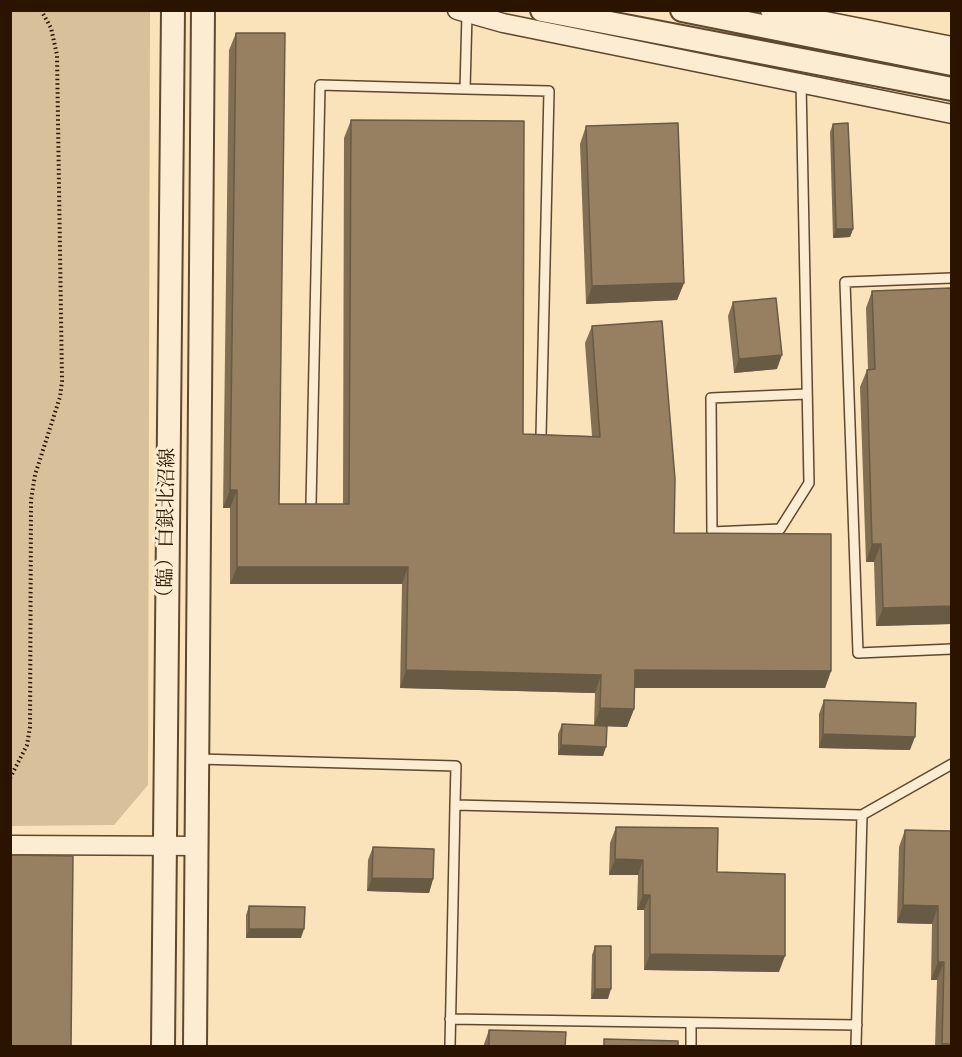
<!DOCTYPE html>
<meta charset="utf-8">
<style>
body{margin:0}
#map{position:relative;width:962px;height:1057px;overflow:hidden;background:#fae3ba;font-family:"IM FELL French Canon",serif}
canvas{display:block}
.frame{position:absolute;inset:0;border:12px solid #2a1400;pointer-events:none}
</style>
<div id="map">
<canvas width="962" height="1057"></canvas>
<div class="frame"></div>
</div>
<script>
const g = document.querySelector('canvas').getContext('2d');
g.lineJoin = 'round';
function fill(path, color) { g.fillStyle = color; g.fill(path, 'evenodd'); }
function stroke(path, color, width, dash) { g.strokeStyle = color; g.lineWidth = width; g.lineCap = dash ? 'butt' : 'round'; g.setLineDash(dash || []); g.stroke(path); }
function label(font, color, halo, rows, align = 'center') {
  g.font = font + ' "IM FELL French Canon","Noto Serif JP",serif'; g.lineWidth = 6; g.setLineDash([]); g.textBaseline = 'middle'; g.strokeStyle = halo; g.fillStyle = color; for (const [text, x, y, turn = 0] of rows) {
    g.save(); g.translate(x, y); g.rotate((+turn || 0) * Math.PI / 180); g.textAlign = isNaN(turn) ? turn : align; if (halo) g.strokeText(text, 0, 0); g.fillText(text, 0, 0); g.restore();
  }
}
const green = new Path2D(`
 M10 11H150L148 785 114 825 11 826Z`);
const path = new Path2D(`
 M10 778 27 745 30 727 31 500 35 475 60 397 62 381 57 55 51 28 41 10`);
const service = new Path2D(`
 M801 83 809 483 780 529 712 532 711 398 807 394
 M465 89 549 91 541 436
 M952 278 845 282 858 653 952 649
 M311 504 320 85 465 89 467 14
 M198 759 456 766 455 805
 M450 1019 857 1025
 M450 1046 455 805 862 815 952 764
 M691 1046V1023
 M856 1046 862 815`);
const minor = new Path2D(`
 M457 10 503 23 952 114
 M770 10 952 46
 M10 845 198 846`);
const tertiary = new Path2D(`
 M542 10 952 89
 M682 10 952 64
 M163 1046 173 10
 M195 1046 203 10`);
const wall = new Path2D(`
 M236 33 279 504H343L344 138 351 120 523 434 592 436 585 343 592 326 674 533 831 671 825 688H634V709L627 727 607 726 603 756 558 755V734L562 724 594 725 595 693 400 688 402 584H230V508H223L229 50Z
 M833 124 853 229 850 237 833 238 830 132Z
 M586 126 684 283 677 300 586 304 580 144Z
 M872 291 951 624 876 626 874 562H866L860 387 867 370 868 369 866 308Z
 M733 302 777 369 734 373 728 316Z
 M824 700 910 750 819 748V714Z
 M616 827 717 872 779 972 644 970V910H637L638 875H609L610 843Z
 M905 830 951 831V1047H935L937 980H931L932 924 897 923 899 847Z
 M373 847 433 879 429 893 367 891 368 860Z
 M249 906 301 938H246V915Z
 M595 946 608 999H591L592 955Z
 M489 1030V1047H483Z`);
const shadedWall = new Path2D(`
 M836 229H853L850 237 833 238Z
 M684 283 677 300 586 304 592 286Z
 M782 355 777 369 734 373 739 359Z
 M230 490H237L230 508H223Z
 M872 544H881L874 562H866Z
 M237 567H408L402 584H230Z
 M951 606V624L876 626 883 608Z
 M406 670 601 675 595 693 400 688Z
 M635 670 831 671 825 688H629Z
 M600 708 634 709 627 727 594 726Z
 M823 734 915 737 910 750 819 748Z
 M561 745 606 747 603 756 558 755Z
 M615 859 643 860 638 875H609Z
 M372 878 433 879 429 893 367 891Z
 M643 895H650L644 910H637Z
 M903 905 938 906 932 924 897 923Z
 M249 929H304L301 938H246Z
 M650 954 785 956 779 972 644 970Z
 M938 962H944L937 980H931Z
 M595 989H611L608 999H591Z
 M942 1044H951V1047H941Z`);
const building = new Path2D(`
 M236 33H285L279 504H349L351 120 524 121 523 434 600 437 592 326 662 321 675 479 674 533 831 534V671L635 670 634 709 600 708 601 675 406 670 408 567H237V490H230Z
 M678 123 684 283 592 286 586 126Z
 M848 123 853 229H836L833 124Z
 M951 288V606L883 608 881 544H872L867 370 875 369 872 291Z
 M776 298 782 355 739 359 733 302Z
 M824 700 916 703 915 737 823 734Z
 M562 724 607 726 606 747 561 745Z
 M616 827 718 828 717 872 785 874V956L650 954V895H643V860L615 859Z
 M905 830 951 831V1044H942L944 962H938V906L903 905Z
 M373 847 434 849 433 879 372 878Z
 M10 855 73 856 71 1047H10Z
 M249 906 305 907 304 929H249Z
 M595 946H611V989H595Z
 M489 1030 566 1032 565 1047H489Z
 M604 1039 678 1041V1047H604Z`);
const streetNames = [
 ["（臨）白銀北沼線",167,528,-89]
];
fill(green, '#d7c09a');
stroke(service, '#5e482e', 12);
stroke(minor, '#5e482e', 21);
stroke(tertiary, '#5e482e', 26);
stroke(path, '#2a1400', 4, [1.5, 3]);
stroke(service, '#fcedd2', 9);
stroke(minor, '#fcedd2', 18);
stroke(tertiary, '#fcedd2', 22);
fill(wall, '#816e53');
fill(shadedWall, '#695a44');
fill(building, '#968061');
stroke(building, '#695a44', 1.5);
label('20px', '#2a1400', '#fcedd2', streetNames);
</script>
